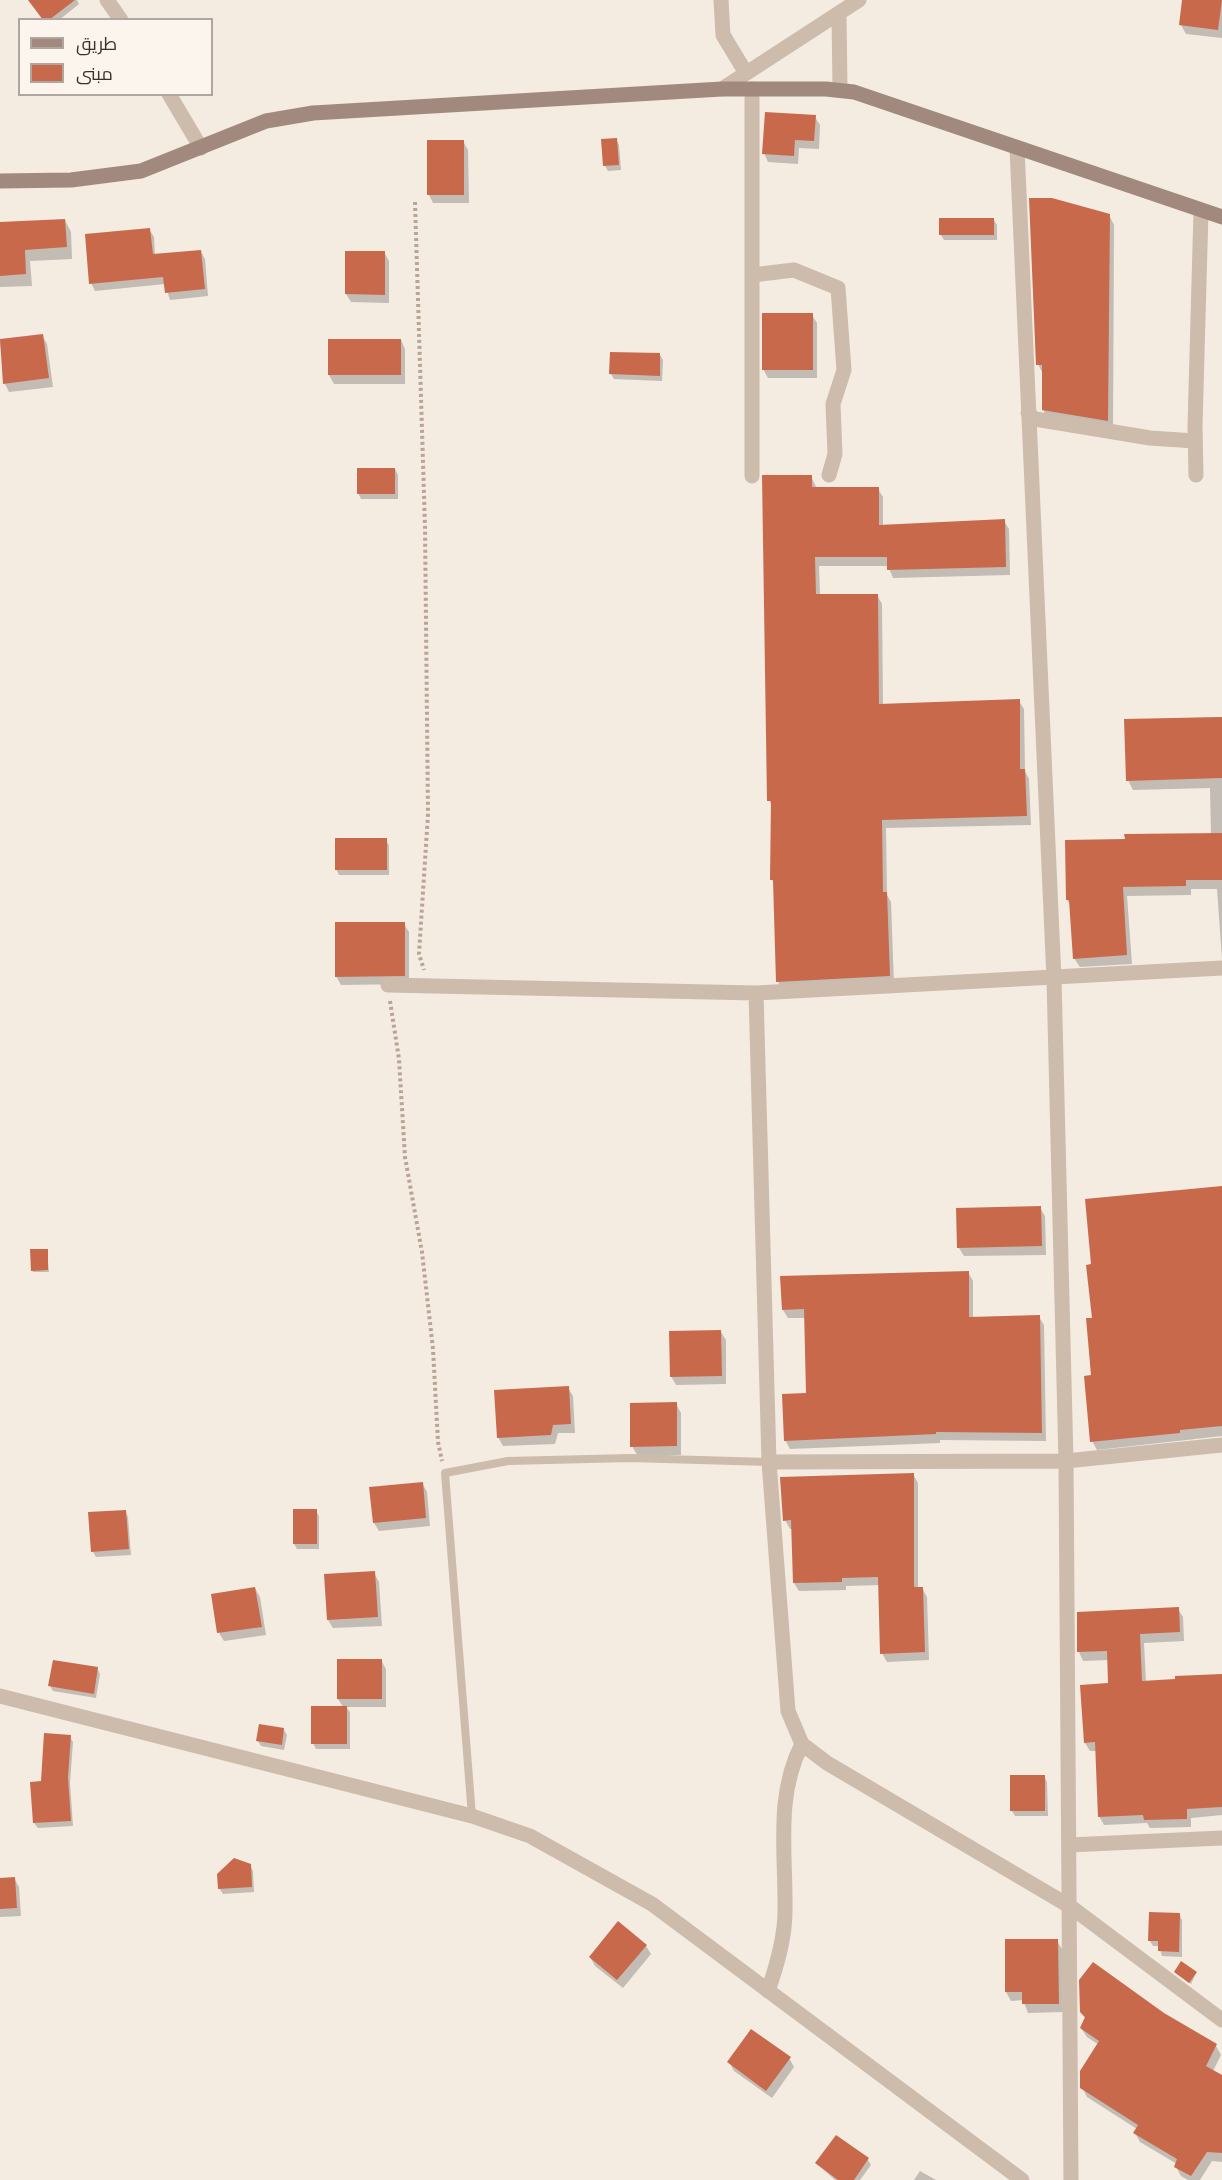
<!DOCTYPE html>
<meta charset="utf-8">
<style>
body{margin:0}
#map{position:relative;width:1222px;height:2180px;overflow:hidden;background:#f4ebe1;font-family:"Varela Round",Cairo,sans-serif}
canvas{display:block}
.legend{position:absolute;left:18px;top:18px;width:195px;height:78px;box-sizing:border-box;background:#fbf5ee;border:2px solid #aea6a0;margin:0;padding:8px 10px;list-style:none;font-size:18px;color:#3b302b}
.legend li{display:flex;align-items:center;gap:12px;height:30px}
.legend b{width:30px;border:2px solid #aea6a0}
</style>
<div id="map">
<canvas width="1222" height="2180"></canvas>
<ul class="legend">
<li><b style="height:8px;background:#a18a7d"></b>طريق</li>
<li><b style="height:16px;background:#c8694b"></b>مبنى</li>
</ul>
</div>
<script>
const g = document.querySelector('canvas').getContext('2d');
g.lineJoin = 'round';
function fill(path, color) { g.fillStyle = color; g.fill(path, 'evenodd'); }
function stroke(path, color, width, dash) { g.strokeStyle = color; g.lineWidth = width; g.lineCap = dash ? 'butt' : 'round'; g.setLineDash(dash || []); g.stroke(path); }
const shadow = new Path2D(`
 M29 0H77L79 4 59 20H44Z
 M1184 0H1222V38L1186 34 1181 25Z
 M815 117 820 125 819 149 799 148 798 164 768 162 764 153Z
 M616 139 619 145 621 170 608 171 605 166Z
 M463 141 468 150 469 203H433L429 195Z
 M1109 215 1114 225 1113 431 1049 420 1043 410V374L1038 364Z
 M65 220 71 232 72 259 30 261 32 286 0 287V223Z
 M941 220H994L997 225V240H944L941 235Z
 M149 229 154 237 155 256 201 252 205 259 208 296 170 300 165 284 95 291 91 283Z
 M384 252 389 261V303L351 302 346 294Z
 M812 315 817 323V378H768L763 369Z
 M42 335 47 344 53 387 9 392 5 384 0 341Z
 M401 340 405 349V384H334L329 375Z
 M660 355 663 360 662 381 614 379 611 374Z
 M395 469 398 475V499H361L358 493Z
 M811 476 817 489H878L883 497V526L1004 521 1009 529 1010 575 893 578 888 566H819L820 595H877L882 604 883 705 1019 701 1024 709 1025 771 1029 779 1031 825 886 828 887 895 891 902 894 985 783 990 778 982 775 885 772 880V806L769 800Z
 M1222 717V959L1217 889H1191V895L1127 896 1132 964 1080 967 1074 958 1071 906 1067 900 1126 840 1211 834 1210 788 1133 790 1128 780 1126 720Z
 M386 840 389 845V875H339L336 869Z
 M404 924 409 932V984L341 985 336 976Z
 M1222 1188V1436L1097 1450 1092 1441 1094 1319Z
 M1040 1208 1045 1216 1046 1255 964 1256 959 1248Z
 M47 1251 49 1272H33L32 1270Z
 M968 1272 973 1281V1318L1039 1317 1044 1325 1046 1441 940 1440V1443L790 1449 785 1440 807 1395 806 1318H788L783 1310Z
 M721 1332 726 1340V1384L676 1385 671 1376Z
 M568 1388 573 1396 575 1433H558L555 1444 503 1446 498 1437Z
 M676 1404 681 1413V1455H637L632 1446Z
 M913 1474 918 1483V1588H922L927 1597 929 1660 887 1662 882 1653 880 1585 846 1586V1590L799 1591 794 1583 793 1529H790L785 1520Z
 M422 1483 427 1492 430 1526 379 1531 374 1523Z
 M125 1511 128 1517 131 1555 96 1557 93 1552 90 1514Z
 M316 1511 319 1516V1549H297L294 1544Z
 M374 1573 379 1582 382 1626 333 1628 328 1620Z
 M255 1588 260 1597 266 1635 224 1641 219 1633 213 1595Z
 M1178 1609 1183 1617 1184 1641 1144 1643 1146 1682 1222 1676V1815L1191 1818V1827L1150 1828 1147 1823 1104 1825 1099 1816 1097 1751H1090L1085 1743 1110 1684 1109 1660 1083 1661 1079 1652 1078 1613Z
 M381 1660 386 1669V1707H346L350 1712V1749H316L313 1743 343 1707 338 1699Z
 M97 1668 100 1674 96 1698 53 1691 50 1686Z
 M284 1730 287 1735 284 1750 261 1746 258 1741Z
 M70 1737 73 1742 70 1783 73 1826 38 1828 34 1823 31 1783H42Z
 M1011 1776H1044L1047 1782 1048 1816H1015L1012 1811Z
 M250 1866 253 1871 254 1892 223 1894 219 1888Z
 M14 1878 19 1887 21 1916 0 1917V1879Z
 M1179 1914 1182 1920V1957L1162 1956 1159 1946H1153L1150 1941Z
 M1057 1941 1062 1949 1063 2012 1028 2013 1023 2000 1011 2001 1006 1992Z
 M646 1946 651 1954 623 1988 595 1966 590 1957Z
 M1196 1973 1191 1984 1177 1974Z
 M1081 2012 1164 2014 1216 2046 1221 2055 1213 2071 1222 2076V2162L1212 2161 1200 2180H1188L1181 2176 1176 2167 1177 2164 1140 2142 1135 2133 1137 2129 1087 2097 1082 2087 1099 2045 1087 2037 1081 2028 1086 2020Z
 M789 2058 794 2067 772 2098 734 2071 729 2062Z
 M836 2137 868 2160 871 2165 860 2180H835L816 2163Z
 M920 2171 936 2180H914Z`);
const building = new Path2D(`
 M28 0H75L49 20H43Z
 M1182 0H1222L1218 30 1179 25Z
 M765 112 816 115 814 141 795 140 794 156 762 154Z
 M617 138 619 165 603 166 601 139Z
 M427 140H464V195H427Z
 M1029 198H1052L1110 214 1108 421 1042 410V365H1036Z
 M939 218H994V235H939Z
 M65 219 67 247 25 250 26 274 0 276V222Z
 M150 228 153 254 201 250 205 289 165 293 163 277 89 284 85 234Z
 M345 251H385V295L345 294Z
 M762 313H813V370H762Z
 M43 334 49 378 3 384 0 339Z
 M328 339H401V375H328Z
 M610 352 660 353V376L609 374Z
 M357 468H395V494H357Z
 M762 475H812V487H879V525L1005 519 1006 567 887 570V557H815L816 594H878L879 704 1020 699V769H1025L1027 816 882 820 883 892H887L890 976 776 982 773 880H770L771 801H767Z
 M1222 717V778L1126 781 1124 719Z
 M1222 833V880H1186V886L1123 887 1127 955 1073 959 1069 900H1066L1065 840 1125 839 1124 834Z
 M335 838H387V870H335Z
 M335 922H405V976L335 977Z
 M1222 1186V1426L1180 1430V1433L1090 1442 1084 1376 1091 1375 1086 1318H1092L1086 1265 1091 1264 1085 1199Z
 M1041 1206 1042 1246 957 1248 956 1208Z
 M30 1249H48V1270L31 1271Z
 M969 1271V1317L1040 1315 1042 1433 936 1432V1434L784 1441 782 1394 806 1393 804 1309 782 1310 780 1276Z
 M721 1330 722 1376 670 1377 669 1331Z
 M569 1386 571 1424 553 1425 551 1435 497 1438 494 1390Z
 M677 1402V1446L630 1447V1403Z
 M914 1473V1587H923L925 1652 880 1654 878 1577 842 1578V1582L793 1583 791 1520 783 1521 780 1477Z
 M423 1482 426 1518 373 1523 369 1487Z
 M293 1509H317V1544H293Z
 M126 1510 129 1549 91 1552 88 1512Z
 M375 1571 378 1617 327 1620 324 1574Z
 M255 1587 262 1627 217 1633 211 1594Z
 M1179 1607 1180 1632 1140 1634 1142 1681 1175 1679V1676L1222 1674V1807L1187 1809V1819L1144 1820 1143 1815 1098 1817 1095 1742 1084 1743 1080 1685 1108 1683 1107 1651 1077 1652V1612Z
 M337 1659H382V1699H337Z
 M53 1660 98 1667 94 1694 48 1686Z
 M311 1706H347V1744H311Z
 M259 1724 284 1728 282 1745 256 1741Z
 M44 1733 71 1735 68 1777 71 1821 33 1823 30 1782 41 1781Z
 M1010 1775H1045V1811H1010Z
 M234 1858 251 1864 252 1887 218 1889 217 1874Z
 M15 1877 17 1908 0 1909V1878Z
 M1149 1912 1180 1913 1179 1952 1158 1951V1941H1148Z
 M618 1921 647 1945 617 1980 589 1957Z
 M1005 1939H1058L1059 2004H1022V1992H1005Z
 M1181 1961 1197 1972 1189 1983 1174 1972Z
 M1093 1962 1164 2013 1217 2044 1206 2066 1222 2075V2153L1207 2152 1191 2176 1174 2167 1177 2159 1133 2133 1138 2125 1080 2088V2071L1099 2041 1080 2028 1085 2017 1080 2012 1079 1980Z
 M751 2029 791 2057 766 2091 727 2062Z
 M836 2135 869 2158 854 2180H838L815 2163Z`);
const path = new Path2D(`
 M415 202 425 527 428 814 419 954 424 970
 M390 1001 399 1059 405 1157 422 1252 433 1349 438 1442 442 1461`);
const lane = new Path2D(`
 M472 1816 445 1473 508 1461 630 1458 769 1462`);
const street = new Path2D(`
 M107 0 121 20
 M721 0 723 35 746 73
 M839 14 840 89
 M722 89 859 0
 M752 89V476
 M169 94 201 148
 M1017 148 1054 979 1066 1461 1071 2180
 M752 275 794 270 838 288 844 370 833 404 835 454 829 475
 M1028 413 1035 419 1150 438 1195 441
 M1196 475 1195 426 1201 211
 M388 985 756 993 1222 968
 M756 993 769 1462 788 1711 802 1744 827 1763 1071 1907 1222 2020
 M769 1462 1066 1461 1222 1445
 M0 1696 472 1816 530 1836 652 1904 1022 2180
 M1069 1845 1222 1838
 M768 1991C777 1965 785 1938 785 1911 786 1854 775 1796 802 1744`);
const secondary = new Path2D(`
 M0 181 71 180 141 171 266 121 313 113 722 89H826L854 92 1222 217`);
fill(shadow, '#0003');
fill(building, '#c8694b');
stroke(path, '#b9a596', 4, [3, 3]);
stroke(lane, '#cdbbac', 8);
stroke(street, '#cdbbac', 15);
stroke(secondary, '#a18a7d', 15);
</script>
